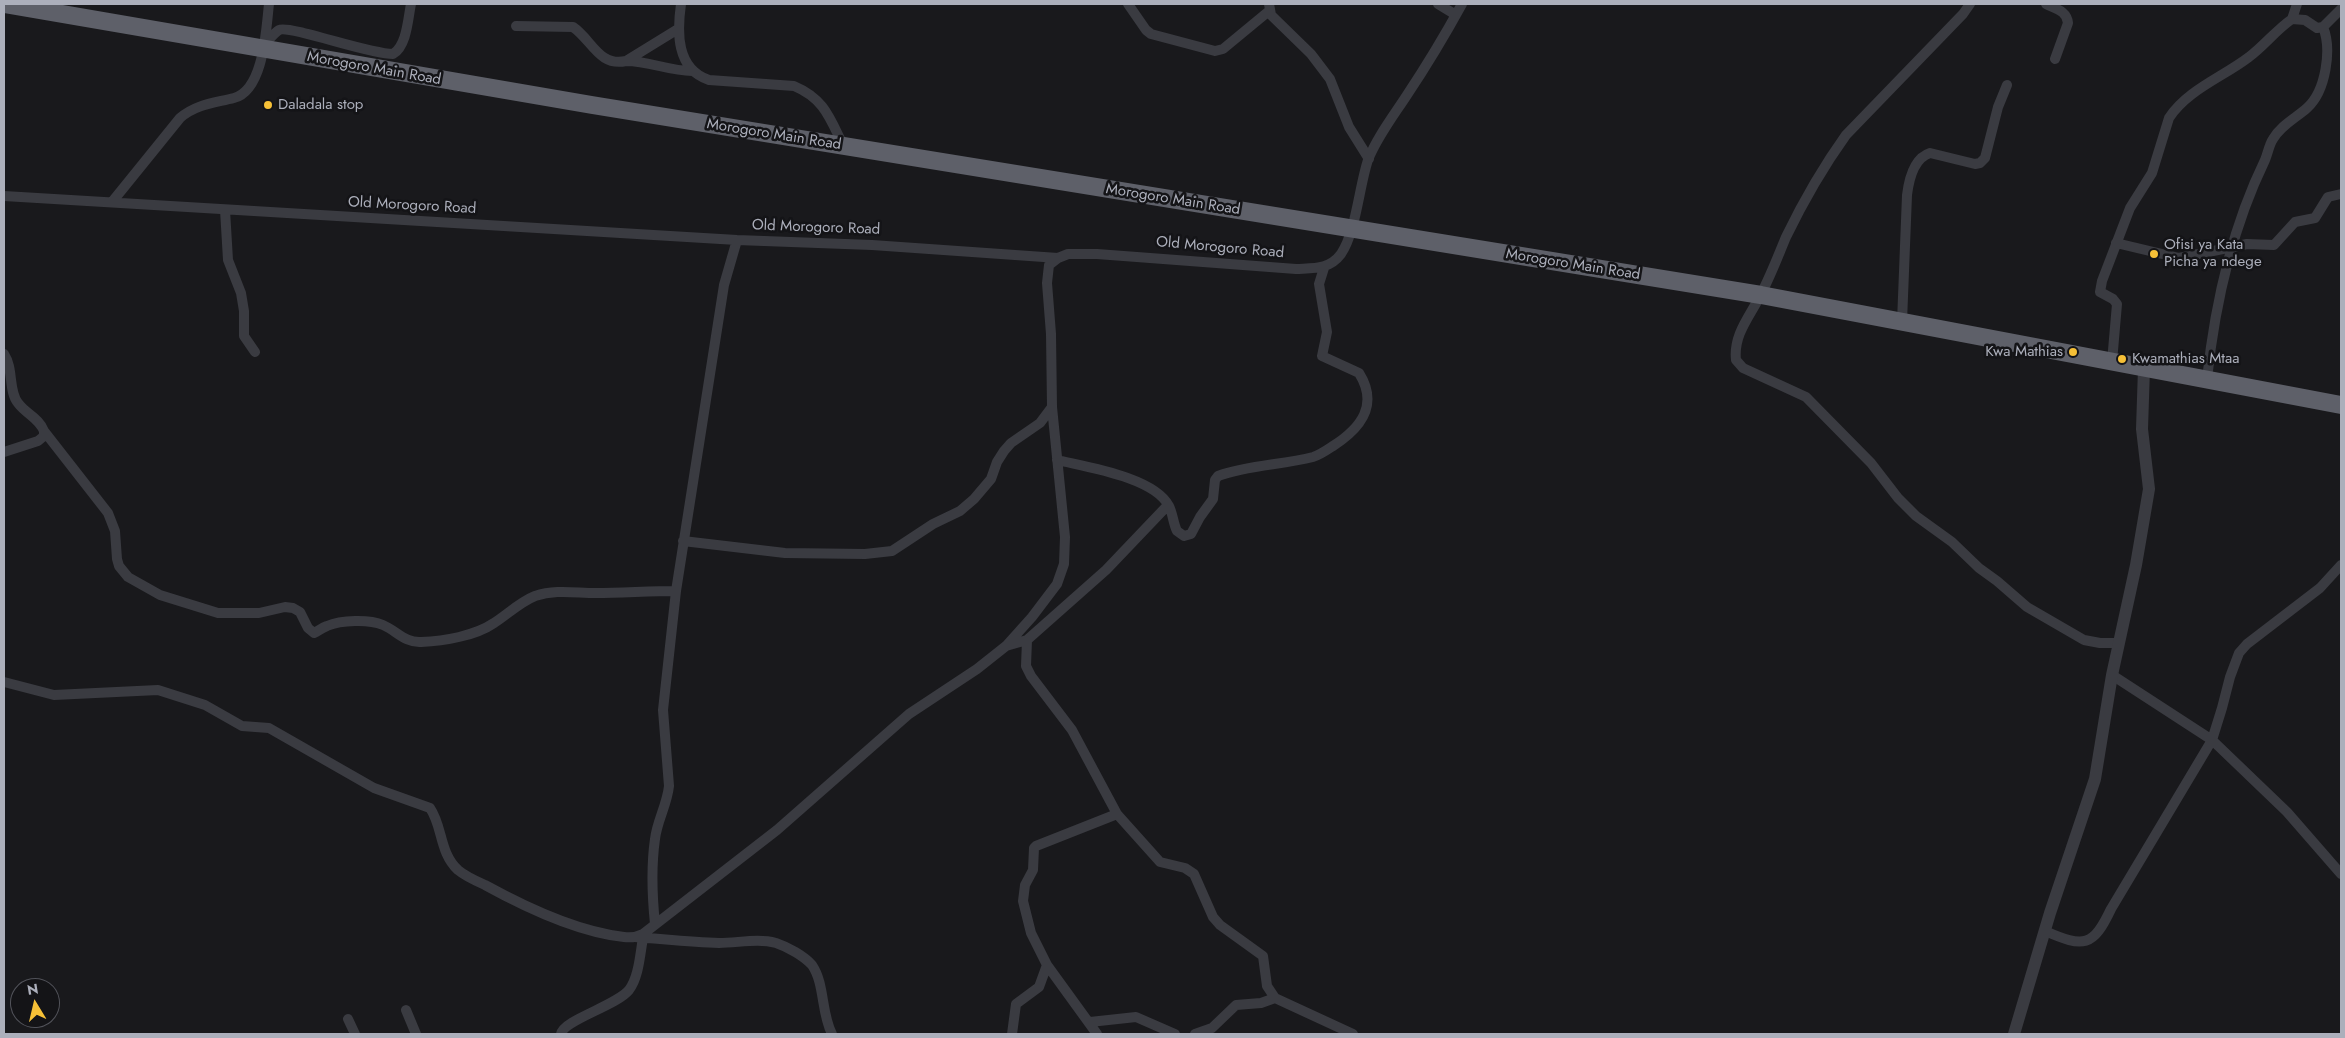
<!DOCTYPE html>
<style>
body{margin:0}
#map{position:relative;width:2345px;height:1038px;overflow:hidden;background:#19191c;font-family:Jost,sans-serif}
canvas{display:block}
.frame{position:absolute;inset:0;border:5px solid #acafbb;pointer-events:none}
.north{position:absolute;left:10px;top:978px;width:50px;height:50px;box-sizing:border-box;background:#141417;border:1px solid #515259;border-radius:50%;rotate:351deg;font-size:14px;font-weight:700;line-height:20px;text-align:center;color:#acafbb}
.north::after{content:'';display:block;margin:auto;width:18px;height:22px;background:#f6c037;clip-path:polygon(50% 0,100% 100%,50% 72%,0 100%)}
</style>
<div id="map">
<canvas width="2345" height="1038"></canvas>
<div class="frame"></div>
<div class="north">N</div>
</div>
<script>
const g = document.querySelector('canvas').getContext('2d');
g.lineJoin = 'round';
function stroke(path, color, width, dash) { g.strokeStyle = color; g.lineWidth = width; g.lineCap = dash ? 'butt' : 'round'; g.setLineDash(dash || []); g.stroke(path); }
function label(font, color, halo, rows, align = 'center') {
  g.font = font + ' Jost,sans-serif'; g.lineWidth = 5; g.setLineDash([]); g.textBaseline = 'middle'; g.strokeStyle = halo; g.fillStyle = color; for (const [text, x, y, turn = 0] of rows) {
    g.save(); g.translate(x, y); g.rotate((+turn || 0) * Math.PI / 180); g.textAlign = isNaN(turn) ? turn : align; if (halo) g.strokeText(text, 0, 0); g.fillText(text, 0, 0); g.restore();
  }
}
const minor = new Path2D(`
 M681 4C677 32 676 69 709 80L794 86C825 99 830 119 844 147
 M1128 4 1146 30 1151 34 1215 51 1223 49 1269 11
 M1269 4 1271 15 1311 54 1330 79 1349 127 1369 159
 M1438 4 1456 15
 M1970 4 1963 14 1846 135C1823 167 1803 202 1786 237 1778 256 1771 275 1761 294 1751 315 1733 334 1736 360L1743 368 1806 397 1871 463 1898 498 1916 516 1952 542 1979 568 1997 581 2027 607 2084 640 2100 643H2119
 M2046 4C2056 9 2067 11 2068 23L2055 59
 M2292 19 2297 4
 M516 26 573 27C592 40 599 67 626 61L678 29
 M265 44C269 40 274 33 279 30 290 25 368 54 393 54 407 46 408 18 411 4
 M626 61C649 61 669 71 692 71
 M4 196 737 240 872 245 1058 258 1068 254H1097L1296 269C1313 268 1329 270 1341 254 1356 232 1359 187 1368 160 1377 137 1394 115 1407 95 1427 65 1445 35 1462 4
 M112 202 180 118C196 104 215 103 234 98 264 90 266 29 269 4
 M225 210 228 260 241 293 244 311V336L255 352
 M2116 243 2179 258 2247 244 2274 245 2295 222 2315 218 2328 197 2341 194
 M1902 322 1907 195C1909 179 1914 158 1930 153L1975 164 1980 163 1985 158 1998 107 2007 85
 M4 354C14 369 8 391 18 403 26 414 39 418 44 431V436L38 441 4 452
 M2112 362 2117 304 2113 299 2100 292 2102 281 2130 208 2152 173 2169 118C2187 90 2223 77 2249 57 2264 46 2276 30 2292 19L2305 20 2317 28 2323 27 2341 9
 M2207 379C2215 303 2231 230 2265 160 2268 153 2269 145 2273 139 2281 125 2296 118 2307 108 2326 91 2332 49 2323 27
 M44 431 108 513 115 531 117 559 119 566 128 577 160 595 218 613H259L285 607 293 608 300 612 308 628 314 633C318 631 322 628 327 626 341 620 369 619 383 625 397 631 405 643 421 642 444 641 475 636 494 623 508 614 520 602 535 596 556 589 575 593 596 593 622 593 649 591 676 591
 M1057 460C1086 467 1154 477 1169 506 1173 514 1173 523 1177 531L1184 536 1191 534 1200 517 1213 499 1215 480 1218 476C1248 465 1282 465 1313 457 1320 455 1327 450 1333 446 1361 428 1379 405 1359 373L1322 356 1327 332 1319 284 1324 268
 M683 541 785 553 865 554 892 551 933 524 960 511 974 499 991 479 997 462 1004 451 1011 443 1040 423 1052 407
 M1027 640 1026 666 1031 676 1072 730 1117 814 1160 862 1185 868 1194 874 1213 917 1220 925 1263 956 1267 986 1275 998 1353 1034
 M1006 646 1027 640 1106 570 1168 505
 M2112 675 2212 740 2287 812 2341 874
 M4 682 54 695 158 690 205 705 242 726 269 728 374 788 430 808C443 827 439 852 458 870 465 876 476 881 485 885 525 907 578 932 624 937 631 938 637 937 643 934L777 830 909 714 977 669 1006 646 1032 617 1057 584 1064 564 1065 537 1052 407 1051 334 1047 283 1049 265 1058 258
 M655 924C652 895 651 867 655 839 657 821 667 805 669 786L663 710 676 591 724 285 737 240
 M2045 931C2084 948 2093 947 2111 909L2212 740 2222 708 2230 677 2239 653 2247 644 2320 588 2341 565
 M635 937C663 939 691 942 719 943 738 943 758 938 776 943 788 947 804 956 812 965 825 984 821 1013 832 1034
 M1047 965 1097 1034
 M406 1010 416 1034
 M348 1019 355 1034
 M1090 1022 1136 1017 1175 1034
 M561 1034C563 1020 616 1006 629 990 639 977 640 954 643 938
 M1012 1034 1016 1004 1039 987 1047 965 1031 933 1023 901 1025 885 1033 870 1034 848 1036 846 1117 814
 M1195 1034 1212 1028 1236 1005 1261 1003 1275 998`);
const tertiary = new Path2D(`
 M2014 1034 2050 913 2095 779 2112 675 2136 565 2149 489 2142 429 2144 368`);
const trunk = new Path2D(`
 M4 4 592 105 1761 295 2341 405`);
const markers = [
 [268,105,5,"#f6c037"],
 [2154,254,5,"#f6c037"],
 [2073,352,5,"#f6c037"],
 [2122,359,5,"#f6c037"]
];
const streetNames = [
 ["Morogoro Main Road",374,69,10],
 ["Morogoro Main Road",774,135,9],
 ["Morogoro Main Road",1173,200,9],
 ["Old Morogoro Road",412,206,3],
 ["Old Morogoro Road",816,228,2],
 ["Old Morogoro Road",1220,248,5],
 ["Morogoro Main Road",1573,265,9]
];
const poiNames = [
 ["Daladala stop",278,105],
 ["Ofisi ya Kata",2164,245],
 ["Picha ya ndege",2164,262],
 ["Kwa Mathias",2063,352,"right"],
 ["Kwamathias Mtaa",2132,359]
];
stroke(minor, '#3a3b41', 10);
stroke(tertiary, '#3a3b41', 12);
stroke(trunk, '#5e6069', 18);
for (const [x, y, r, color] of markers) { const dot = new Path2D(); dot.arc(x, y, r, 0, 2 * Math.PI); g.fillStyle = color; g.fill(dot); stroke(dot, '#141417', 2); }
label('15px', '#acafbb', '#141417', streetNames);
label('15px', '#acafbb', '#141417', poiNames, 'left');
</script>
